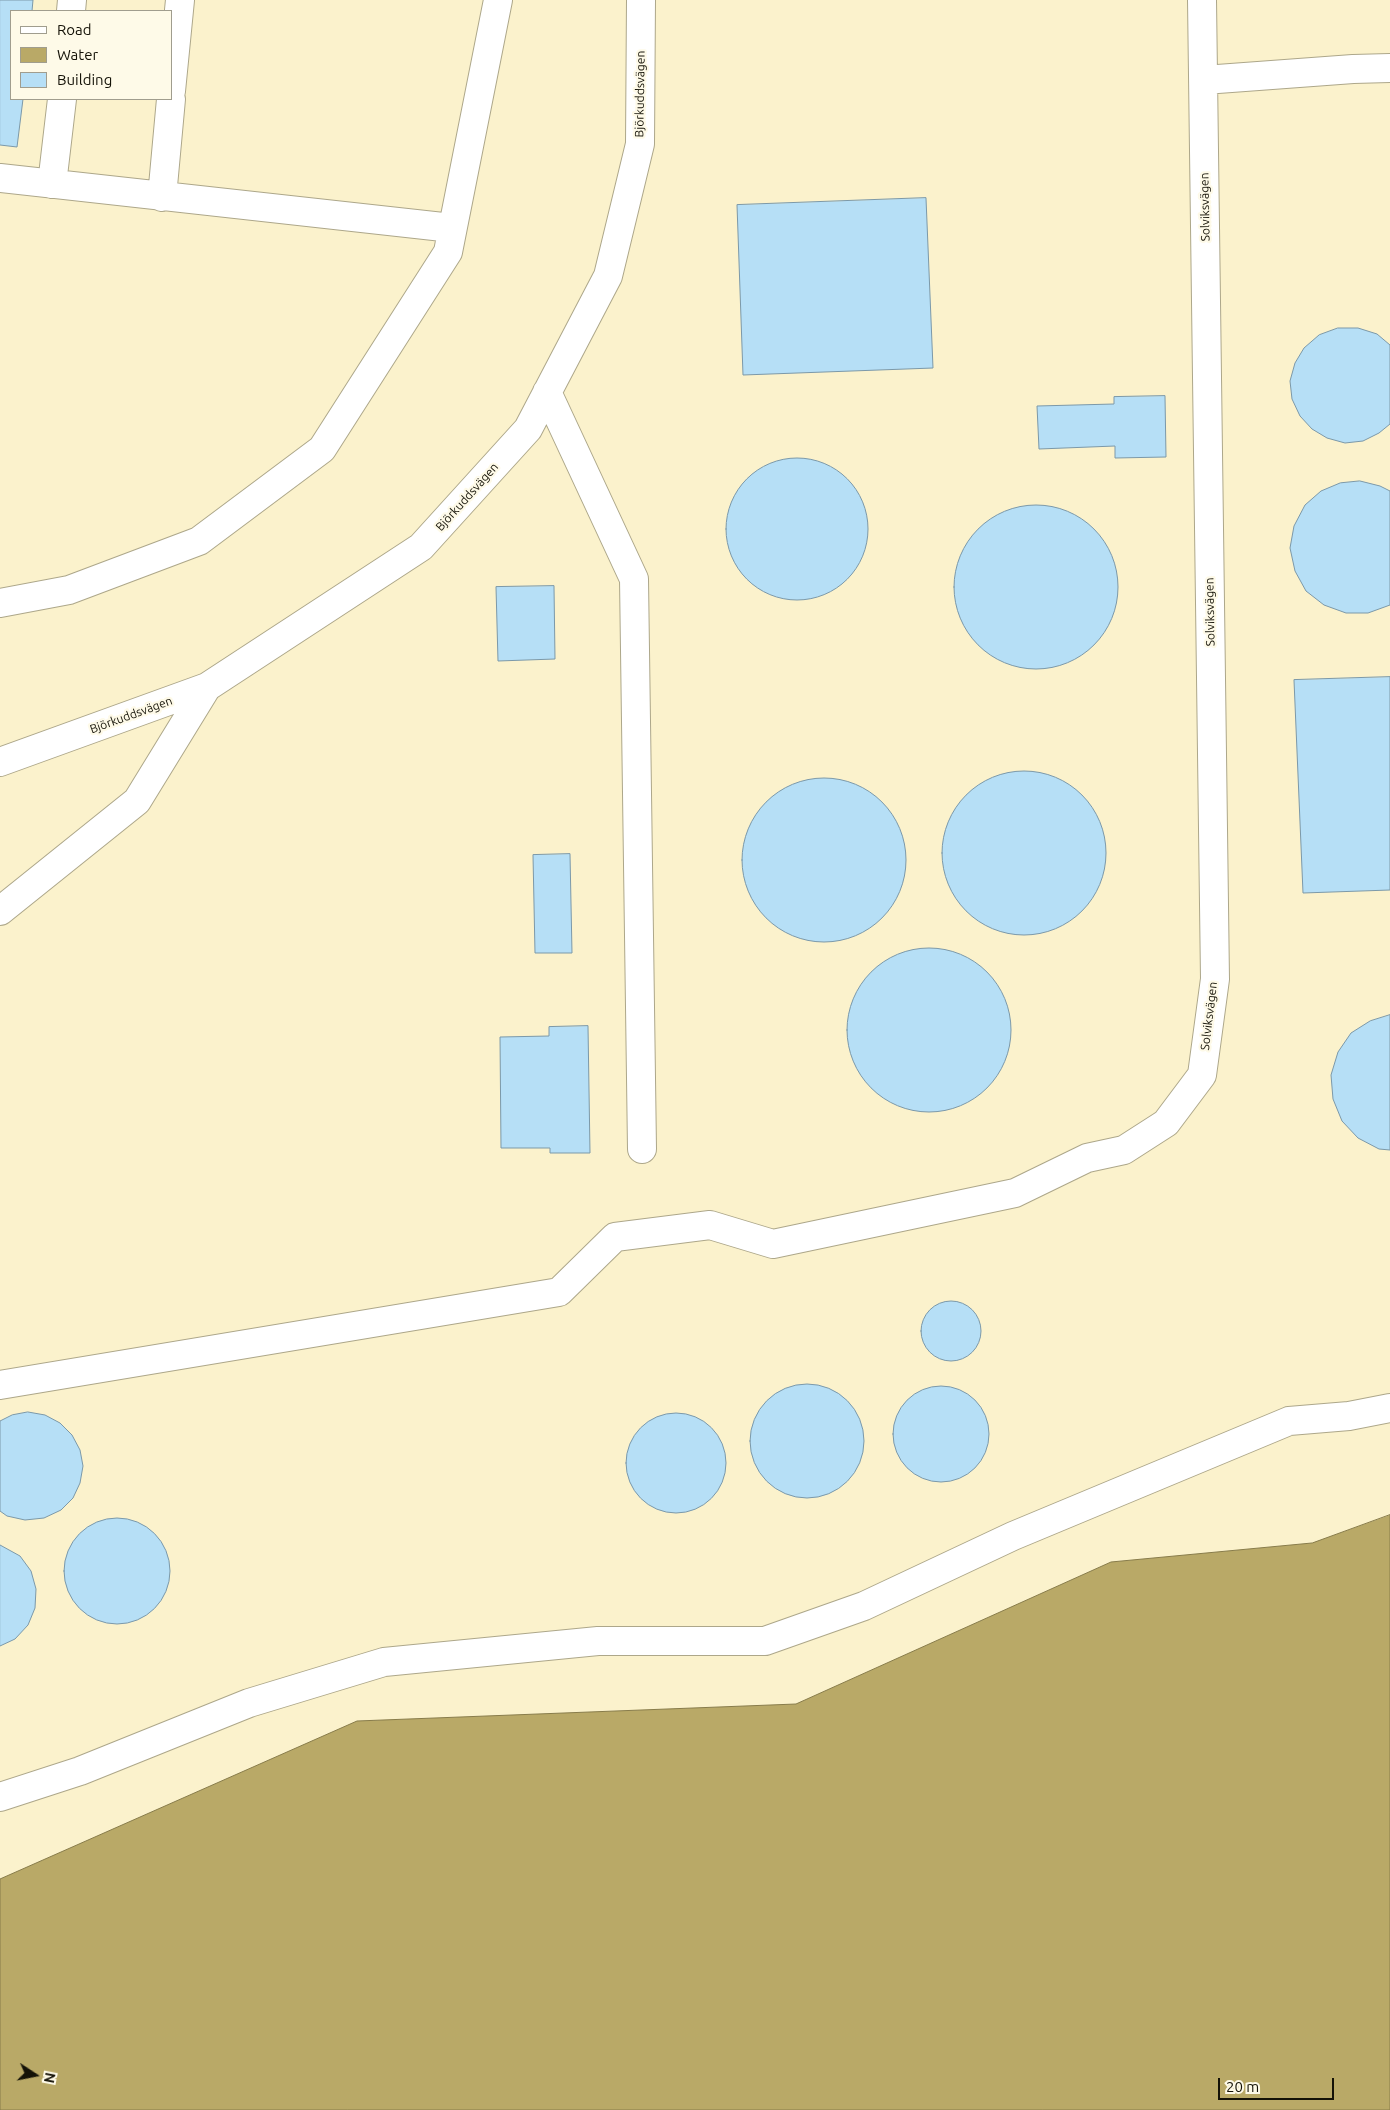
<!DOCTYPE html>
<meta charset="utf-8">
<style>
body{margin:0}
#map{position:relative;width:1390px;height:2110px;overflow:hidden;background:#fefae8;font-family:Ubuntu,sans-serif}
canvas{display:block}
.legend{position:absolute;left:10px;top:10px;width:162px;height:90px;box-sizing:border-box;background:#fefae8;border:1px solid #a09d8e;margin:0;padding:6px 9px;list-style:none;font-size:15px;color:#141207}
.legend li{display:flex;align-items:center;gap:10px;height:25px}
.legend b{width:25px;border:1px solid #a09d8e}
.north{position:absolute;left:10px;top:2050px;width:50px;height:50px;-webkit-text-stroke:4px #fefae8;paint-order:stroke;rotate:101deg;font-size:14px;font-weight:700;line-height:20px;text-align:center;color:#141207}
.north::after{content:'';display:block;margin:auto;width:18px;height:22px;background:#141207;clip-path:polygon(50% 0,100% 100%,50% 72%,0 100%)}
.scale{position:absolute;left:1218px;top:2078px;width:116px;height:22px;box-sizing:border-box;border:2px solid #141207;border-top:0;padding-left:6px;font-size:15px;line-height:18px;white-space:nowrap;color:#141207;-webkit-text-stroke:4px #fefae8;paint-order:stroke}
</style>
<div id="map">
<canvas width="1390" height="2110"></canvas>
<ul class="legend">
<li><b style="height:6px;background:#fff"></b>Road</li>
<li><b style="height:14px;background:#b9a967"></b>Water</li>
<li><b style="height:14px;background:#b6dff6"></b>Building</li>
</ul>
<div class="north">N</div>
<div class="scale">20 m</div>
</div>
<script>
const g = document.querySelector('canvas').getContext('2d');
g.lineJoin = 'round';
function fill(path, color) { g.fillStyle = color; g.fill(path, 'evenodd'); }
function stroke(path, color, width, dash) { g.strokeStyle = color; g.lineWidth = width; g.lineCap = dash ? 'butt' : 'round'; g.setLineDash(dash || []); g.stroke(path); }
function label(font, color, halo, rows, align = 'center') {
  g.font = font + ' Ubuntu,sans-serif'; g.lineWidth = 4.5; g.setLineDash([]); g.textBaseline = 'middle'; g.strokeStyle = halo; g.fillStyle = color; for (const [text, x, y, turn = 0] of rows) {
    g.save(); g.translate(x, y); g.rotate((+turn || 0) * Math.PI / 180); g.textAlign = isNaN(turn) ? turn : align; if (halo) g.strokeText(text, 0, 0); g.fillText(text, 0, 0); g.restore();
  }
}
const built = new Path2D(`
 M0 0H1390V1515L1312 1543 1111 1562 796 1704 357 1721 0 1879ZM11 11H171V99H11Z`);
const water = new Path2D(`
 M1390 1515V2110H0V1879L357 1721 796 1704 1111 1562 1312 1543Z`);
const building = new Path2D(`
 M0 0H33L32 11H11V99H23L17 147 0 145Z
 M926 198 933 368 743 375 737 205Z
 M1338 328H1358L1377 334 1390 345V424L1379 433 1363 441 1345 443 1327 438 1312 429 1300 416 1292 399 1290 381 1295 363 1304 348 1319 335Z
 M1165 396 1166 457 1115 458V446L1039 449 1037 406 1114 404V397Z
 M726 529a71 71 0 1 1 142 0a71 71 0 1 1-142 0Z
 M1360 481 1380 486 1390 491V605L1368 613H1346L1324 605 1306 591 1295 571 1290 548 1294 526 1305 505 1321 491 1340 483Z
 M954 587a82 82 0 1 1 164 0a82 82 0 1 1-164 0Z
 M554 586 555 659 498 661 496 587Z
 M1390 677V890L1303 893 1294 680Z
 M942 853a82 82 0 1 1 164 0a82 82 0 1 1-164 0Z
 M742 860a82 82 0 1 1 164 0a82 82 0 1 1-164 0Z
 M570 854 572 953H535L533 855Z
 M847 1030a82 82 0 1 1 164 0a82 82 0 1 1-164 0Z
 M1390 1015V1150L1379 1149 1358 1138 1342 1121 1333 1099 1331 1075 1338 1052 1351 1033 1370 1021Z
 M588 1026 590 1153H550V1148H501L500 1037 549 1036V1027Z
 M921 1331a30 30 0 1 1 60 0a30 30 0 1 1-60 0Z
 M750 1441a57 57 0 1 1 114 0a57 57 0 1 1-114 0Z
 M893 1434a48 48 0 1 1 96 0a48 48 0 1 1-96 0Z
 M28 1412 45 1415 60 1423 72 1435 80 1450 83 1466 80 1483 73 1498 61 1510 44 1518 25 1520 7 1516 0 1511V1421L12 1415Z
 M626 1463a50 50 0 1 1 100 0a50 50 0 1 1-100 0Z
 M64 1571a53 53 0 1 1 106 0a53 53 0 1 1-106 0Z
 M0 1545 20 1556 31 1571 36 1589 35 1608 28 1625 15 1639 0 1646Z`);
const minor = new Path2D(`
 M71 11 72 0
 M1204 80 1353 69 1390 68
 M171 91 180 0
 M0 178 452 228
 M52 184 62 99
 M162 197 171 99
 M547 392 634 579 642 1149
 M0 603 69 590 199 541 322 449 448 252 498 0
 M0 762 207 687 421 547 528 429 608 276 640 144 641 0
 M0 911 137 801 207 687
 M0 1385 559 1292 615 1237 710 1225 773 1244 1015 1193 1087 1158 1124 1150 1166 1123 1202 1075 1215 979 1202 0
 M0 1797 80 1771 249 1703 384 1662 598 1641H765L864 1606 1013 1536 1289 1421 1349 1416 1390 1408`);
const streetNames = [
 ["Björkuddsvägen",640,94,-89],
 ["Solviksvägen",1205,207,-91],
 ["Björkuddsvägen",467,497,-48],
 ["Solviksvägen",1210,612,-91],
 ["Björkuddsvägen",131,715,-20],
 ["Solviksvägen",1209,1016,-83]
];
fill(built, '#fbf2cc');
fill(water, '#b9a967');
stroke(water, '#887c4a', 1);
fill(building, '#b6dff6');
stroke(building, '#7c99a9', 1);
stroke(minor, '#ada78a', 30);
stroke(minor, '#fff', 28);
label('12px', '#141207', '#fefae8', streetNames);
</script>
